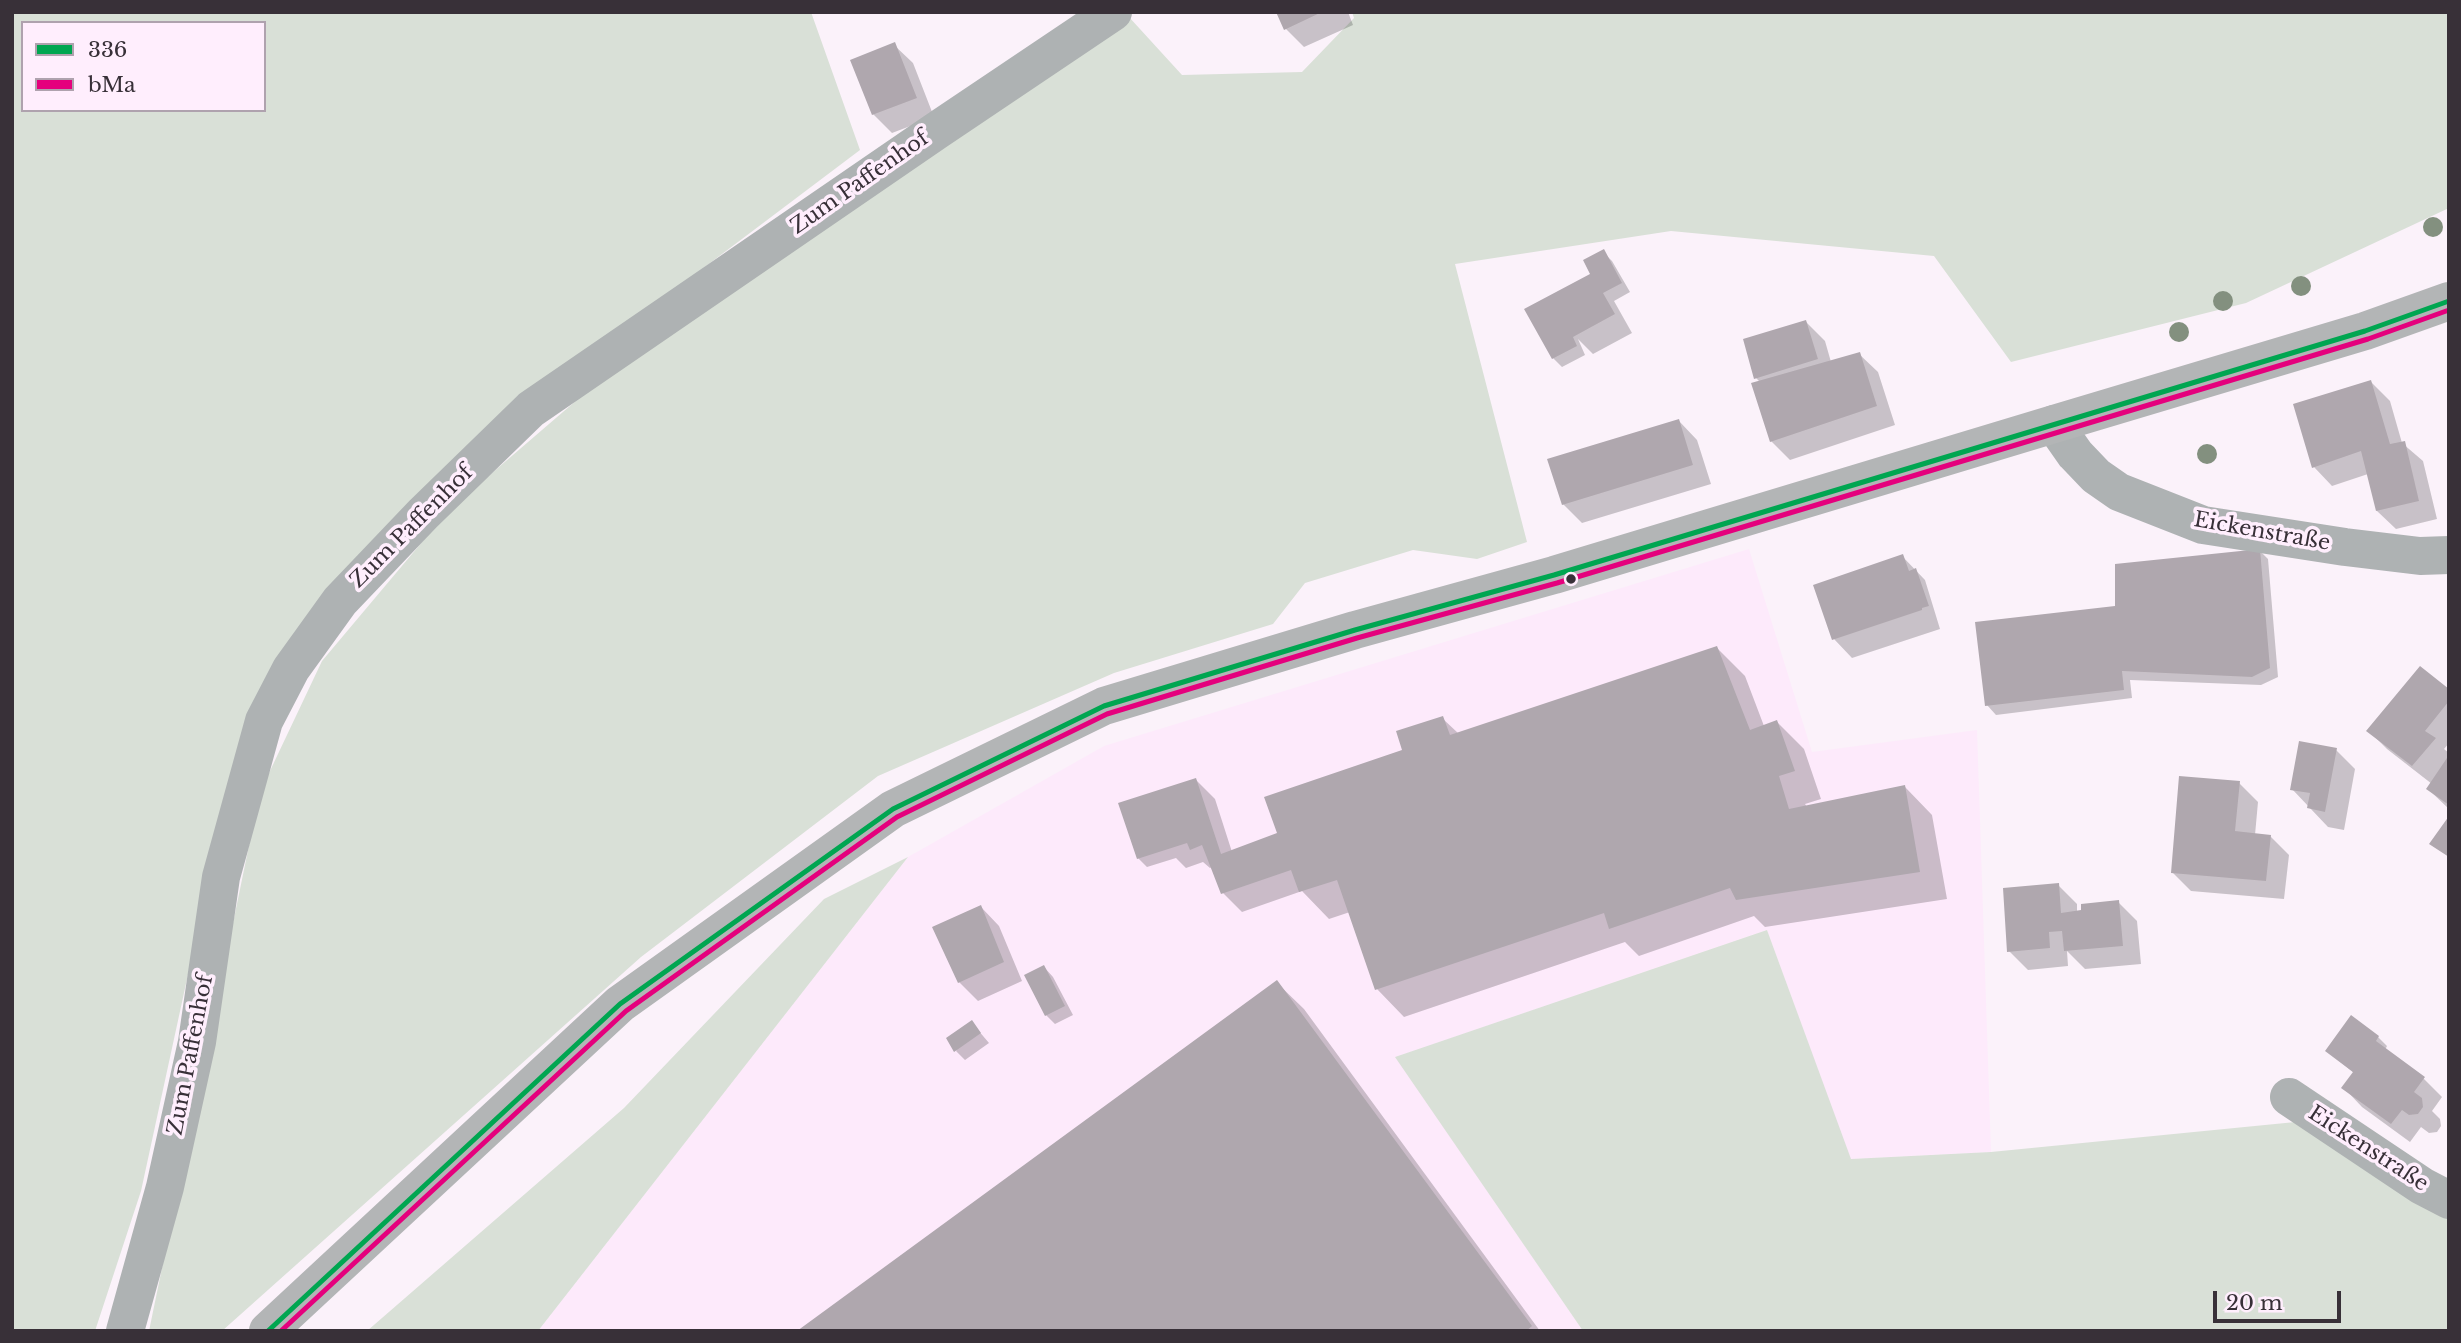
<!DOCTYPE html>
<meta charset="utf-8">
<style>
body{margin:0}
#map{position:relative;width:2461px;height:1343px;overflow:hidden;background:#fbf2fa;font-family:"Libre Baskerville",serif}
canvas{display:block}
.frame{position:absolute;inset:0;border:14px solid #383038;pointer-events:none}
.legend{position:absolute;left:21px;top:21px;width:245px;height:91px;box-sizing:border-box;background:#ffeefd;border:2px solid #afa2ae;margin:0;padding:9px 12px;list-style:none;font-size:21px;color:#383038}
.legend li{display:flex;align-items:center;gap:14px;height:35px}
.legend b{width:35px;border:2px solid #afa2ae}
.scale{position:absolute;left:2213px;top:1291px;width:128px;height:32px;box-sizing:border-box;border:4px solid #383038;border-top:0;padding-left:9px;font-size:21px;line-height:24px;white-space:nowrap;color:#383038;-webkit-text-stroke:5px #ffeefd;paint-order:stroke}
</style>
<div id="map">
<canvas width="2461" height="1343"></canvas>
<div class="frame"></div>
<ul class="legend">
<li><b style="height:9px;background:#00a651"></b>336</li>
<li><b style="height:9px;background:#e5007d"></b>bMa</li>
</ul>
<div class="scale">20 m</div>
</div>
<script>
const g = document.querySelector('canvas').getContext('2d');
g.lineJoin = 'round';
function fill(path, color) { g.fillStyle = color; g.fill(path, 'evenodd'); }
function stroke(path, color, width, dash) { g.strokeStyle = color; g.lineWidth = width; g.lineCap = dash ? 'butt' : 'round'; g.setLineDash(dash || []); g.stroke(path); }
function label(font, color, halo, rows, align = 'center') {
  g.font = font + ' "Libre Baskerville",serif'; g.lineWidth = 7; g.setLineDash([]); g.textBaseline = 'middle'; g.strokeStyle = halo; g.fillStyle = color; for (const [text, x, y, turn = 0] of rows) {
    g.save(); g.translate(x, y); g.rotate((+turn || 0) * Math.PI / 180); g.textAlign = isNaN(turn) ? turn : align; if (halo) g.strokeText(text, 0, 0); g.fillText(text, 0, 0); g.restore();
  }
}
const built = new Path2D(`
 M1749 549 1812 752 1977 730 1991 1152 1850 1159 1767 930 1396 1057 1583 1331H538L908 857 1104 746Z`);
const green = new Path2D(`
 M12 12H811L860 150 470 444 333 588 215 850 141 1191 95 1331H12ZM23 23H264V110H23Z
 M1352 12H2449V208L2246 303 2011 362 1934 256 1671 231 1455 264 1527 542 1477 559 1413 550 1305 583 1273 624 1114 673 878 776 641 957 222 1331H149L260 792 322 661 449 510 635 350 1129 17 1182 75 1302 72 1354 18Z
 M908 857 538 1331H367L624 1108 824 899Z
 M1767 930 1851 1159 1991 1152 2336 1118 2449 1205V1331H1583L1395 1057Z`);
const shadow = new Path2D(`
 M1278 12H1348L1353 25 1304 47 1286 29Z
 M894 45 913 63 934 117 892 133 873 114Z
 M1603 252 1612 261 1630 292 1614 301 1632 333 1593 354 1578 339 1585 355 1562 367 1553 358Z
 M1806 322 1825 341 1831 362 1859 354 1878 372 1895 425 1790 460 1771 441 1760 382 1756 378Z
 M2371 382 2390 401 2402 443 2423 461 2437 519 2396 529 2377 511 2368 474 2332 486 2314 467Z
 M1679 421 1697 440 1711 484 1582 523 1563 504Z
 M2259 550 2268 559 2278 677 2261 685 2130 680 2132 698 1996 715 1987 705Z
 M1902 556 1925 580 1940 629 1852 658 1834 639Z
 M1717 648 1745 676 1764 726 1777 722 1804 749 1821 799 1805 804 1807 807 1905 787 1932 815 1947 899 1765 927 1754 916 1639 956 1625 942 1404 1017 1377 989 1350 912 1329 919 1302 891 1242 912 1223 893 1212 867 1210 868 1203 862 1186 868 1176 858 1147 867 1138 858 1196 780 1215 799 1232 852 1277 835 1404 751 1442 718 1459 734Z
 M2449 692V743L2444 749 2449 753V809L2428 789 2432 784 2387 749 2368 730Z
 M2336 750 2355 769 2344 830 2328 827 2292 789Z
 M2239 783 2258 802 2255 835 2270 836 2289 855 2284 899 2191 891 2173 873Z
 M2058 885 2077 904V913L2118 902 2137 921 2141 964 2085 969 2067 951 2068 966 2028 970 2009 951Z
 M981 907 999 926 1022 981 978 1001 959 982Z
 M1044 967 1053 977 1073 1015 1055 1024 1046 1015Z
 M1276 982 1304 1009 1540 1331H800Z
 M2351 1017 2378 1037 2387 1046 2385 1050 2424 1079 2442 1097 2432 1111 2440 1119 2441 1126 2437 1132 2429 1133 2421 1127 2410 1142 2362 1107 2344 1088 2354 1073 2327 1051Z
 M972 1023 989 1043 965 1060 956 1051Z`);
const building = new Path2D(`
 M1276 12H1322L1284 30Z
 M895 42 917 98 872 115 850 60Z
 M1604 249 1622 283 1603 293 1615 314 1573 337 1577 346 1552 359 1524 309 1590 274 1583 260Z
 M1806 320 1818 359 1754 379 1743 339Z
 M1860 352 1877 406 1770 442 1751 383Z
 M2371 380 2390 444 2405 441 2419 501 2376 511 2361 451 2312 468 2293 404Z
 M1679 419 1693 465 1562 505 1547 459Z
 M2260 549 2270 668 2252 677 2122 671 2124 690 1985 706 1975 622 2115 606V564Z
 M1903 554 1909 571 1916 568 1929 606 1922 608V610L1832 640 1813 585Z
 M1717 646 1750 730 1777 720 1795 771 1779 776 1789 809 1905 785 1920 872 1736 900 1730 888 1609 929 1604 913 1375 990 1337 880 1299 892 1291 870 1221 894 1202 845 1190 850 1187 843 1137 859 1118 803 1196 778 1221 854 1277 833 1264 797 1402 750 1396 731 1443 716 1450 735Z
 M2420 666 2449 689V701L2425 731 2436 738 2412 766 2366 731Z
 M2299 741 2337 748 2325 812 2307 808 2310 793 2290 790Z
 M2449 755V805L2426 789Z
 M2179 776 2240 781 2235 831 2271 835 2266 881 2171 873Z
 M2449 816V857L2429 844Z
 M2059 883 2061 913 2081 910V904L2119 900 2123 946 2064 951 2062 931 2049 932 2050 948 2007 952 2003 888Z
 M981 905 1004 962 958 983 932 927Z
 M1044 965 1065 1006 1045 1016 1024 975Z
 M1277 980 1532 1326 1526 1331H797Z
 M2351 1015 2379 1036 2376 1041 2425 1077 2414 1092 2422 1098 2423 1107 2418 1114 2409 1115 2402 1110 2391 1124 2341 1088 2353 1072 2325 1051Z
 M972 1020 981 1033 954 1052 946 1038Z`);
const street = new Path2D(`
 M2054 424 2075 454 2096 476 2119 492 2203 525 2345 547 2420 556 2449 555
 M2289 1097 2422 1186 2449 1200
 M125 1331 165 1187 197 1042 221 877 264 721 291 669 340 601 423 514 531 409 936 131 1113 12`);
const primary = new Path2D(`
 M268 1331 620 1004 893 809 1104 706 1355 630 1554 575 2054 424 2365 331 2449 301`);
const bus1 = new Path2D(`
 M268 1331 620 1004 893 809 1104 706 1355 630 1554 575 2365 331 2449 301`);
const bus2 = new Path2D(`
 M281 1331 626 1011 897 817 1107 714 1357 638 1557 583 2368 339 2449 310`);
const trees = [
 [2433,227],
 [2301,286],
 [2223,301],
 [2179,332],
 [2207,454]
];
const markers = [
 [1571,579,6,"#383038"]
];
const streetNames = [
 ["Zum Paffenhof",860,183,-35],
 ["Zum Paffenhof",412,527,-45],
 ["Eickenstraße",2262,532,10],
 ["Zum Paffenhof",191,1055,-79],
 ["Eickenstraße",2368,1149,33]
];
fill(built, '#fdeafb');
fill(green, '#d9e0d7');
fill(shadow, '#0003');
fill(building, '#afa7ae');
stroke(street, '#aeb2b3', 38);
stroke(primary, '#b3b5b6', 38);
stroke(bus1, '#00a651', 5);
stroke(bus2, '#e5007d', 5);
g.fillStyle = '#83907f';
for (const [x, y] of trees) { g.beginPath(); g.arc(x, y, 10, 0, 2 * Math.PI); g.fill(); }
for (const [x, y, r, color] of markers) { const dot = new Path2D(); dot.arc(x, y, r, 0, 2 * Math.PI); g.fillStyle = color; g.fill(dot); stroke(dot, '#ffeefd', 2.5); }
label('21px', '#383038', '#ffeefd', streetNames);
</script>
